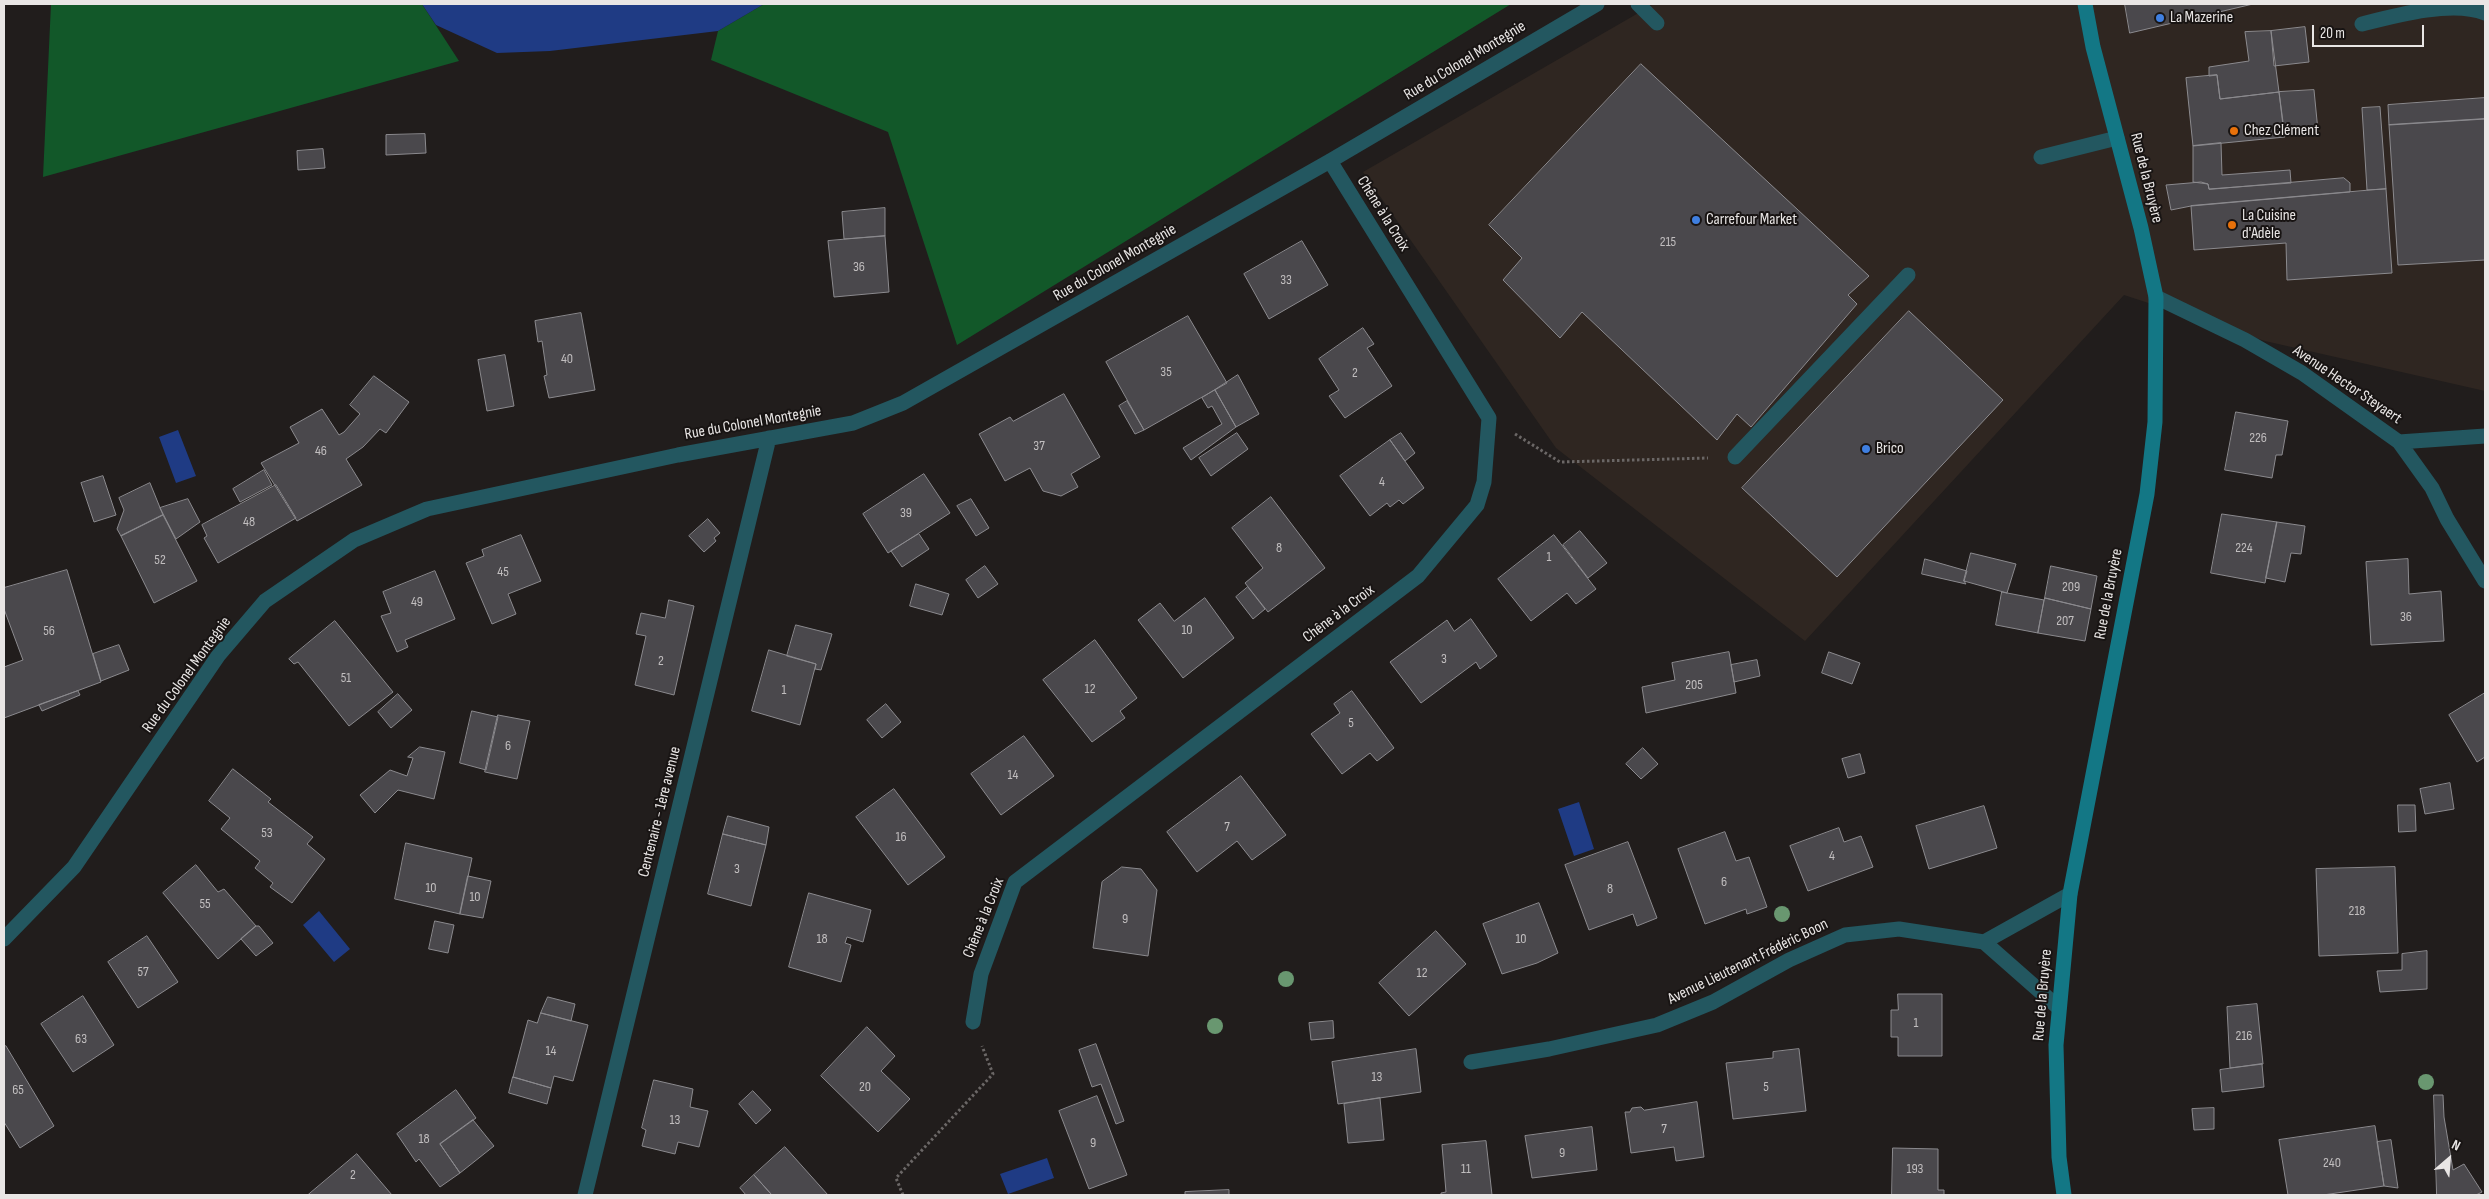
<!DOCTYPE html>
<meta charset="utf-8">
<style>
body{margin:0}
#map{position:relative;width:2489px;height:1199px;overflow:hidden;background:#211d1c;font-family:"Sofia Sans Condensed",sans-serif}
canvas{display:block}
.frame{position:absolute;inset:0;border:5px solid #e9e6e5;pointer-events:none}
.north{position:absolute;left:2424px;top:1134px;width:50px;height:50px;-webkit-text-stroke:4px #181413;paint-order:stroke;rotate:27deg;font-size:14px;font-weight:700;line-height:20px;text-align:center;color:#e9e6e5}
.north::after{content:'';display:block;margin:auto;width:18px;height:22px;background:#e9e6e5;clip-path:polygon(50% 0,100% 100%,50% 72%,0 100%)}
.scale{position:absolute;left:2312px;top:25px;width:112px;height:22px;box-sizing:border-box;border:2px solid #e9e6e5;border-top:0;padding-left:6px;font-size:15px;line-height:18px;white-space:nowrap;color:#e9e6e5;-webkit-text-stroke:4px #181413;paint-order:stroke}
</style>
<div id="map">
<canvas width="2489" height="1199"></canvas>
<div class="frame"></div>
<div class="north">N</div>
<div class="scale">20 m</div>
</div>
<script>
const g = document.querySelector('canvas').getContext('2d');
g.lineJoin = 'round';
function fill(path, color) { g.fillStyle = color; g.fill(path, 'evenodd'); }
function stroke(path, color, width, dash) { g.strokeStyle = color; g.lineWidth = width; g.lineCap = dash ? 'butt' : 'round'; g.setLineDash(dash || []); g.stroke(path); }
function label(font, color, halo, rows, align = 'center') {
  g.font = font + ' "Sofia Sans Condensed",sans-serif'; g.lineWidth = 4; g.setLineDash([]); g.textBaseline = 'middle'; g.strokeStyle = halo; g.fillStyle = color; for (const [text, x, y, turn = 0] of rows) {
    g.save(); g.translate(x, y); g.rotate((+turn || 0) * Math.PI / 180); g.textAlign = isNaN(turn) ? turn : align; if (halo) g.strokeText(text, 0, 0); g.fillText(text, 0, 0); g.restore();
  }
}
const built = new Path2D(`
 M1654 4H2485V391L2265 341 2124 295 1805 641 1556 448 1363 172Z`);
const forest = new Path2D(`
 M51 4H422L459 61 43 177Z
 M764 4H1511L957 345 888 132 711 60 718 31Z`);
const water = new Path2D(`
 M422 4H764L718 31 550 51 497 53 436 25Z
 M178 430 196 476 176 483 159 437Z
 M1579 802 1594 849 1574 856 1558 809Z
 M319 911 350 949 334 962 303 925Z
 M1047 1158 1054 1178 1008 1194 1000 1174Z`);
const building = new Path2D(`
 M2125 4H2253L2130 33Z
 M2305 27 2309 62 2274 66 2271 31Z
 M2271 31 2279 92 2220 99 2217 75 2209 76V67L2249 61 2245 32Z
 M1641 64 1869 276 1848 295 1857 304 1751 427 1737 414 1717 440 1582 312 1560 338 1503 280 1522 258 1489 225Z
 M2217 75 2220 99 2279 92 2285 137 2193 146 2186 78Z
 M2314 90 2318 131 2284 134 2279 92Z
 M2485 98V119L2389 125 2388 105Z
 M2380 107 2386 189 2367 190 2362 108Z
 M2485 119V260L2398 265 2389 125Z
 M425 134 426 153 386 155V135Z
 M2221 143 2222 175 2290 170 2291 183 2209 189 2208 184 2193 182V146Z
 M323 149 325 168 298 170 297 151Z
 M2344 178 2350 183V192L2191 206 2171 210 2166 185 2201 182 2208 184 2209 189Z
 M2386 189 2392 273 2287 280 2286 243 2194 250 2191 206Z
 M885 208V236L844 239 842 212Z
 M885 236 889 292 834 297 828 241Z
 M1302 241 1328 285 1269 319 1244 274Z
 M1909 311 2003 400 1837 577 1742 488Z
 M581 313 595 390 549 398 544 376 547 375 542 341 538 342 535 321Z
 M1188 316 1227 383 1144 430 1106 362Z
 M1363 328 1374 344 1367 348 1392 386 1345 418 1329 396 1339 390 1319 359Z
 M505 355 514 406 487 411 478 360Z
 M1238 375 1259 414 1236 427 1215 390Z
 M374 376 409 402 386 433 380 429 363 447 346 459 362 485 297 521 261 463 299 443 290 427 322 409 339 435 344 432 360 414 350 405Z
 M1215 390 1236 427 1191 460 1183 448 1222 424 1212 406 1208 408 1202 398Z
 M1064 394 1100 457 1071 474 1078 487 1061 496 1043 491 1030 468 1005 481 979 434 1010 417 1013 421Z
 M1127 401 1144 430 1135 434 1119 406Z
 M2236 412 2288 421 2282 455H2276L2272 478 2225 470Z
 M1237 433 1248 449 1211 476 1199 458Z
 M1401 433 1415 453 1405 461 1390 440Z
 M1390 440 1424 488 1403 504 1399 500 1390 507 1387 503 1370 516 1340 476Z
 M264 470 272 485 240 502 233 489Z
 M924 474 950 513 888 553 863 514Z
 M103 476 116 515 94 522 81 483Z
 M150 483 163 515 121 536 117 529 124 510 119 498Z
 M276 485 296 518 218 563 204 538 207 536 202 525Z
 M1271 497 1325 568 1268 612 1245 583 1263 568 1232 528Z
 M188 499 200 522 176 539 160 508Z
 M971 499 989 528 976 536 957 506Z
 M2222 514 2277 522 2265 583 2211 573Z
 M163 515 197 581 154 603 121 536Z
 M708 519 720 533 714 538 716 541 704 552 689 536Z
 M2277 522 2305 526 2301 554 2291 553 2285 582 2266 578Z
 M1580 531 1607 563 1588 578 1563 545Z
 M919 534 929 549 902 567 891 551Z
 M521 535 541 581 508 594 516 614 492 624 466 563 484 556 482 550Z
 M1554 535 1596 589 1576 604 1567 593 1531 621 1498 579Z
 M1971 553 2016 564 2007 593 1964 581Z
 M1925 559 1967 571 1964 581 1966 584 1922 574Z
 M2408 559 2409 594 2441 591 2444 641 2371 645 2366 562Z
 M985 566 998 584 978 598 966 580Z
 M2051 566 2097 576 2091 609 2045 598Z
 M67 570 101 682 4 718V667L23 660 4 609V588Z
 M435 571 455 619 405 640 408 647 397 652 381 616 391 613 383 592Z
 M916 584 949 594 942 615 910 606Z
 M1248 587 1265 609 1253 619 1236 597Z
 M2002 592 2044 600 2038 633 1996 625Z
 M1205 598 1234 638 1183 678 1138 620 1160 603 1174 621Z
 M2045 598 2091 609 2085 641 2038 633Z
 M669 600 694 606 674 695 635 685 646 636 636 634 641 613 665 618Z
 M1471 619 1497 656 1480 669 1476 662 1421 703 1390 662 1447 620 1454 631Z
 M335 621 393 692 349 726 298 662 294 664 289 659Z
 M796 625 832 634 821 670 815 669 816 664 787 656Z
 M1095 640 1137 698 1120 711 1125 718 1092 742 1043 680Z
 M119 645 129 670 101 681 93 654Z
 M769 650 816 664 800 725 752 711Z
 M1729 652 1736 693 1646 713 1642 687 1675 680 1672 663Z
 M1829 652 1860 663 1852 684 1822 673Z
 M1757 660 1760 676 1734 682 1731 665Z
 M78 691 80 695 42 711 39 705Z
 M1352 691 1394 748 1377 761 1370 753 1342 774 1311 734 1340 713 1334 704Z
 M2485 693V757L2477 762 2449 715Z
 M398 694 412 710 391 728 378 712Z
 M886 704 901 722 882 738 867 720Z
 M472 711 498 717 486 770 460 763Z
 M498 715 530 721 517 779 485 772Z
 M1024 736 1054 776 1001 815 971 774Z
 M420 747 445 752 434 799 398 790 375 813 360 795 390 770 407 776 413 758 408 757Z
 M1643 748 1658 764 1641 779 1626 764Z
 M1860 754 1865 773 1848 778 1842 759Z
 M233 769 271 799 268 802 313 837 307 844 325 859 292 903 270 887 273 883 255 868 260 861 221 829 230 818 209 801Z
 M1241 776 1286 835 1252 860 1237 841 1197 872 1167 832Z
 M2450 783 2454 809 2425 814 2420 789Z
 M894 789 945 857 908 885 856 817Z
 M2398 805H2415L2416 831 2399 832Z
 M1984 806 1997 848 1929 869 1916 826Z
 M728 816 769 827 766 845 723 834Z
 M1839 828 1844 842 1861 836 1873 867 1808 891 1790 846Z
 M1725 832 1736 861 1749 857 1767 907 1747 914 1746 909 1705 924 1678 849Z
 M723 834 766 845 751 906 708 894Z
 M1628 842 1657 918 1637 926 1633 914 1589 930 1565 865Z
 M406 843 472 858 460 914 395 899Z
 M196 865 218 892 224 889 256 926 218 959 163 893Z
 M1122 867 1141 869 1157 890 1148 956 1093 948 1102 882Z
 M2395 867 2398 953 2319 956 2316 869Z
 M468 876 491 881 483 918 460 914Z
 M809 893 871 910 863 942 847 937 845 943 851 945 841 982 789 967Z
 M1539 903 1558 953 1537 963 1502 974 1483 924Z
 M435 921 454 925 448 953 429 949Z
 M256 926H259L273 943 256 956 241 939Z
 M1436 931 1466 964 1409 1016 1379 983Z
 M147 936 178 982 138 1008 108 962Z
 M2427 951V989L2380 992 2377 971 2402 970V954Z
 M1898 994H1942V1056H1898V1037H1891V1010H1898Z
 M83 996 114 1045 73 1072 41 1024Z
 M548 997 575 1004 571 1021 541 1013Z
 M2257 1004 2263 1064 2230 1068 2227 1007Z
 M541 1013 588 1025 573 1081 554 1076 551 1088 513 1077 528 1020 537 1023Z
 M1333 1021 1334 1038 1311 1040 1309 1023Z
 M867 1027 895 1056 881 1071 910 1099 878 1132 821 1076Z
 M1096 1044 1124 1121 1116 1124 1101 1084 1092 1087 1079 1050Z
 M6 1046 54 1126 20 1148 4 1122V1047Z
 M1416 1049 1421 1092 1338 1104 1332 1062Z
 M1799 1049 1806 1111 1733 1119 1726 1063 1773 1058V1052Z
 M2262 1064 2264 1087 2222 1092 2220 1070Z
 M513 1077 551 1088 547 1104 509 1093Z
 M654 1080 693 1089 690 1107 708 1111 699 1147 678 1142 675 1154 642 1146 646 1130 642 1128Z
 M456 1090 476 1118 440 1144 460 1173 440 1187 419 1159 416 1162 397 1134Z
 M753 1091 771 1110 756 1124 739 1104Z
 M2434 1095H2443L2444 1117 2453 1170 2464 1164 2482 1192 2476 1195H2437Z
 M1097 1096 1127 1175 1089 1189 1059 1111Z
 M1380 1098 1384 1140 1348 1143 1344 1104Z
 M1697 1102 1704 1157 1676 1161 1674 1147 1631 1153 1625 1112H1630L1632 1108 1641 1107 1644 1110Z
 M2214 1108V1129L2194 1130 2192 1109Z
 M473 1120 494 1146 460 1173 440 1144Z
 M2375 1126 2384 1186 2323 1195H2288L2279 1140Z
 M1592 1127 1597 1170 1532 1178 1525 1136Z
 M2391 1140 2398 1188 2384 1186 2377 1142Z
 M1486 1141 1492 1195H1441V1193L1446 1192 1442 1145Z
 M785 1147 828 1195H769L771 1194 754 1175Z
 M1893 1148 1938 1149V1190H1944V1195H1892Z
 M357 1154 392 1195H308Z
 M754 1175 771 1194 769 1195H746L740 1188Z
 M1229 1190V1195H1185V1192Z`);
const path = new Path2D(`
 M1515 434 1560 462 1708 458
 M903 1195 896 1178 993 1074 982 1046`);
const service = new Path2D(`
 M1638 4 1657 23
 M2362 24C2397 15 2453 0 2485 13
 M2041 157 2117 138
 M1735 457 1908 275`);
const minor = new Path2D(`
 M2156 297 2245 340 2302 373 2399 442 2432 488 2447 519 2485 581
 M2399 442 2485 436
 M4 939 74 867 218 656 265 601 354 540 427 509 678 455 853 423 903 403 1330 161 1597 4
 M1984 942 2059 1008
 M973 1022 981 974 1015 882 1418 576 1477 505 1484 482 1489 418 1330 161
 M1471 1062 1549 1049 1657 1025 1713 1002 1789 960 1845 935 1899 929 1984 942 2070 894
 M585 1195 769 438`);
const secondary = new Path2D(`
 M2064 1195 2059 1157 2056 1045 2070 894 2147 494 2155 422 2156 297 2141 228 2093 47 2085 4`);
const trees = [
 [1782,914],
 [1286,979],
 [1215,1026],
 [2426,1082]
];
const markers = [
 [2160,18,5,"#3f7fe0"],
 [2234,131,5,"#e8710a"],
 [1696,220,5,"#3f7fe0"],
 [2232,225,5,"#e8710a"],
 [1866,449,5,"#3f7fe0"]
];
const numberNames = [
 ["215",1668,242],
 ["36",859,267],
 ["33",1286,280],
 ["40",567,359],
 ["35",1166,372],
 ["2",1355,373],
 ["226",2258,438],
 ["37",1039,446],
 ["46",321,451],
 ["4",1382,482],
 ["39",906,513],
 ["48",249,522],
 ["8",1279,548],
 ["224",2244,548],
 ["1",1549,557],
 ["52",160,560],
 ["45",503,572],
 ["209",2071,587],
 ["49",417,602],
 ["36",2406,617],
 ["207",2065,621],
 ["10",1187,630],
 ["56",49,631],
 ["3",1444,659],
 ["2",661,661],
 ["51",346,678],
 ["205",1694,685],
 ["12",1090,689],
 ["1",784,690],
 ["5",1351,723],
 ["6",508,746],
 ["14",1013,775],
 ["7",1227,827],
 ["53",267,833],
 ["16",901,837],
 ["4",1832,856],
 ["3",737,869],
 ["6",1724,882],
 ["10",431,888],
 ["8",1610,889],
 ["10",475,897],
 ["55",205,904],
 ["218",2357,911],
 ["9",1125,919],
 ["18",822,939],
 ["10",1521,939],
 ["57",143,972],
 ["12",1422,973],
 ["1",1916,1023],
 ["216",2244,1036],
 ["63",81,1039],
 ["14",551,1051],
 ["13",1377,1077],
 ["20",865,1087],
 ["5",1766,1087],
 ["65",18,1090],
 ["13",675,1120],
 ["7",1664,1129],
 ["18",424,1139],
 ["9",1093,1143],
 ["9",1562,1153],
 ["240",2332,1163],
 ["11",1466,1169],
 ["193",1915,1169],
 ["2",353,1175]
];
const poiNames = [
 ["La Mazerine",2170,18],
 ["Chez Clément",2244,131],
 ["La Cuisine",2242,216],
 ["d'Adèle",2242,234],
 ["Carrefour Market",1706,220],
 ["Brico",1876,449]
];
const streetNames = [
 ["Rue du Colonel Montegnie",1465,61,-31],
 ["Rue de la Bruyère",2146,178,76],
 ["Chêne à la Croix",1383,214,58],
 ["Rue du Colonel Montegnie",1115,263,-30],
 ["Avenue Hector Steyaert",2347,385,34],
 ["Rue du Colonel Montegnie",753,423,-10],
 ["Rue de la Bruyère",2109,594,-79],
 ["Chêne à la Croix",1339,614,-37],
 ["Rue du Colonel Montegnie",187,675,-54],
 ["Centenaire - 1ère avenue",660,812,-76],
 ["Chêne à la Croix",984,918,-68],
 ["Avenue Lieutenant Frédéric Boon",1748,962,-26],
 ["Rue de la Bruyère",2043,995,-85]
];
fill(built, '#2f2621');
fill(forest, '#125829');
fill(water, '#1f3b84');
fill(building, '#4a484c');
stroke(building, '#8b8a8e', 1);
stroke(path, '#6b6766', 3, [2.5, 2.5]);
stroke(service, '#235760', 15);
stroke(minor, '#235760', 15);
stroke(secondary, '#137785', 15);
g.fillStyle = '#699770';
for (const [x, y] of trees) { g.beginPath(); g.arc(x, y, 8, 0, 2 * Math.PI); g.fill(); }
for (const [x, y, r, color] of markers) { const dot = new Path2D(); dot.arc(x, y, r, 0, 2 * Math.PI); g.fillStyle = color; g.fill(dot); stroke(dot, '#181413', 2); }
label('14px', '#c1bebf', null, numberNames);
label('16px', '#e9e6e5', '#181413', poiNames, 'left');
label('16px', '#e9e6e5', '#181413', streetNames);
</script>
